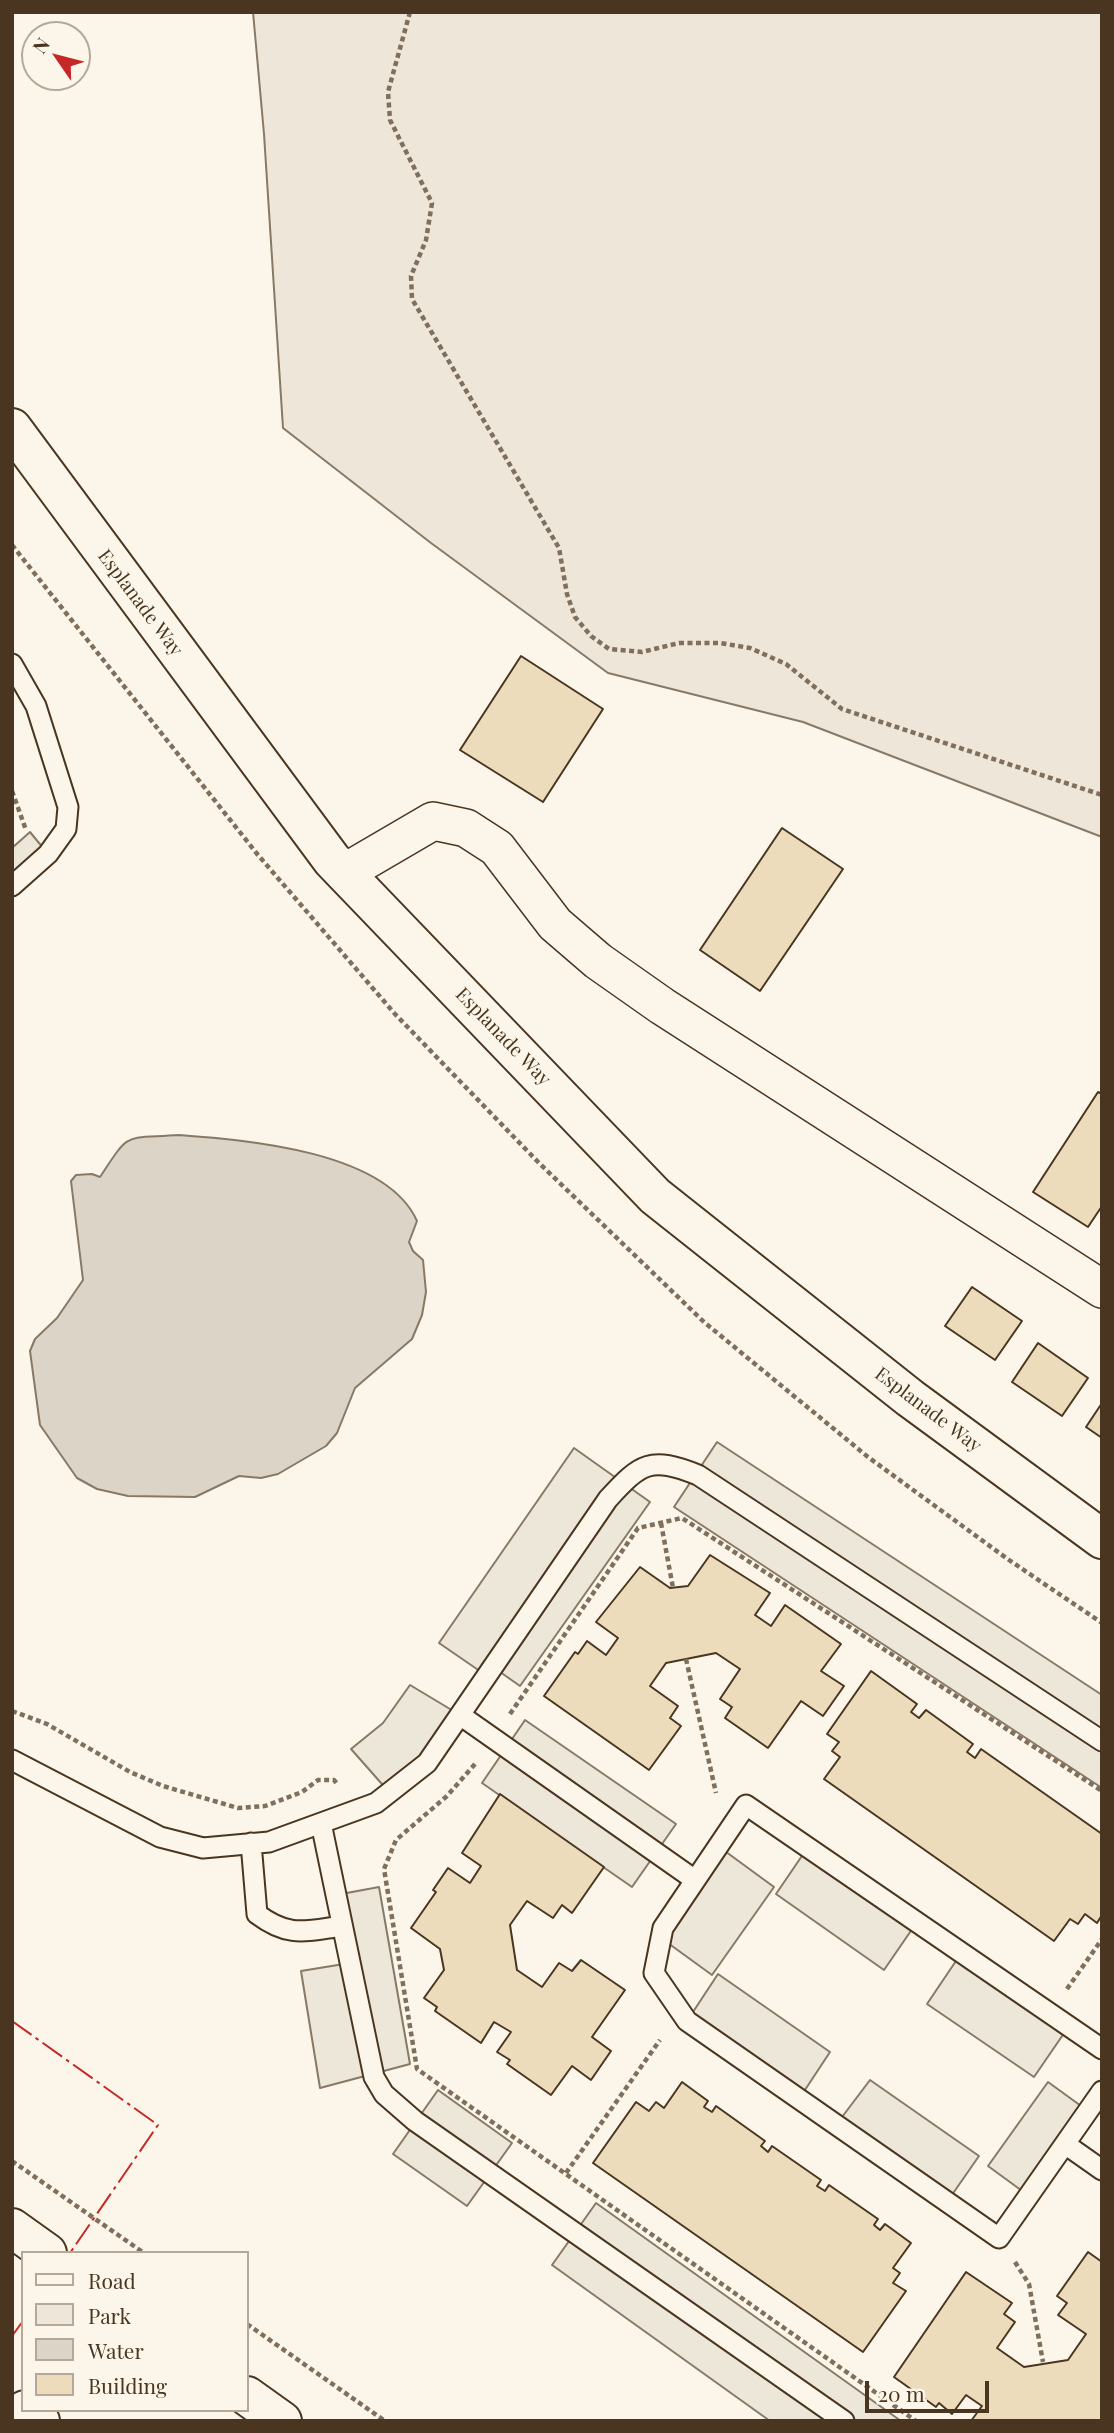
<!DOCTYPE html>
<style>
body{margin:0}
#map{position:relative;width:1114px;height:2433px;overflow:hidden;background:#fbf6e9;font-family:"Playfair Display",serif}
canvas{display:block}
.frame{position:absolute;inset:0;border:14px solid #4a3520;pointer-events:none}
.legend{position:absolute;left:21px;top:2251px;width:228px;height:161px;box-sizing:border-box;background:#fbf6e9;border:2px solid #b4a999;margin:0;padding:9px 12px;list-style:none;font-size:21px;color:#4a3520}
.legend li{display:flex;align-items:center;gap:14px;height:35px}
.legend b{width:35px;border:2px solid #b4a999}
.north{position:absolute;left:21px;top:21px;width:70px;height:70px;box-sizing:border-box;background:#fbf6e9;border:2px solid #b4a999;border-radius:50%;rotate:305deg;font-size:19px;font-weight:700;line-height:28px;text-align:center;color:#4a3520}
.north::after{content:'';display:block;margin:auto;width:24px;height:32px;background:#c62828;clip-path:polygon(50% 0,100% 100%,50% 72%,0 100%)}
.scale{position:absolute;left:865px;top:2381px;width:124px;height:32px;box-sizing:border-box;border:4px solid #4a3520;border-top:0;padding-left:9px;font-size:21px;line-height:24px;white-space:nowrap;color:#4a3520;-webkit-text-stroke:5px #fbf6e9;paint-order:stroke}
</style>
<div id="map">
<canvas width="1114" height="2433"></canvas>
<div class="frame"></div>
<ul class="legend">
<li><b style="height:9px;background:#fbf6e9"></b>Road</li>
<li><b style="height:19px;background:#ede6d9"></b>Park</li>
<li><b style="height:19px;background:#dcd4c6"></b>Water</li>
<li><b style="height:19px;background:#ecdcbc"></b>Building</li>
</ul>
<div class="north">N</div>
<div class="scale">20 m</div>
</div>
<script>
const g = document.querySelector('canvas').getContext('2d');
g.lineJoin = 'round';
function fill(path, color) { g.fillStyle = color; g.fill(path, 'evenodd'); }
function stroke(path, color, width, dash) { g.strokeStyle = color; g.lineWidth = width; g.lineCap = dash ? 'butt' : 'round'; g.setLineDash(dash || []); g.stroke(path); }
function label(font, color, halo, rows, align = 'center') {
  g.font = font + ' "Playfair Display",serif'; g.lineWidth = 5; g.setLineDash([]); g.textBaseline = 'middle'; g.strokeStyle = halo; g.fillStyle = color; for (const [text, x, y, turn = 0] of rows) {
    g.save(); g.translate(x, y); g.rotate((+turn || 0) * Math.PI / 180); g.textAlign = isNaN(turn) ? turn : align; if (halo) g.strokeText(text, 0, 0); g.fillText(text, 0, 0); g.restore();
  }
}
const green = new Path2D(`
 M253 12H1102V837L803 722 608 673 431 543 283 428 264 134Z`);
const parking = new Path2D(`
 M30 832 48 854 12 886V848Z
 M717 1442 1102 1695V1788L674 1507Z
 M574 1448 650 1502 520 1686 493 1667 487 1676 439 1643Z
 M410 1685 460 1715 389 1792 351 1749 383 1723Z
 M525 1720 676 1824 632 1887 482 1783Z
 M718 1846 774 1887 712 1975 661 1938Z
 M808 1847 917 1922 884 1970 776 1894Z
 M379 1887 410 2064 320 2088 301 1971 350 1963 336 1895Z
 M962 1952 1069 2026 1034 2077 927 2004Z
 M718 1974 830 2052 799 2099 687 2021Z
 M870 2080 979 2156 947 2202 836 2125Z
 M1048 2082 1088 2111 1029 2196 988 2166Z
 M438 2090 512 2143 467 2206 393 2154Z
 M596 2203 901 2421H770L552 2265Z`);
const water = new Path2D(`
 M179 1135C247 1140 386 1151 417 1221L409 1242 413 1251 423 1260 426 1292 422 1315 412 1339 355 1388 337 1433 326 1446 278 1474 261 1478 239 1476 195 1497 128 1496 97 1489 77 1478 40 1425 30 1351 35 1339 57 1318 83 1280 71 1181 76 1175 92 1174 100 1177C131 1130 123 1139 179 1135Z`);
const building = new Path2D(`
 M521 656 603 709 543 802 460 750Z
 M782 828 843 869 760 991 700 950Z
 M1098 1092 1102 1094V1206L1088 1227 1033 1192Z
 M972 1287 1022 1321 995 1360 945 1326Z
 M1038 1343 1088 1378 1062 1416 1012 1382Z
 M1102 1403V1438L1086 1427Z
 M710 1555 770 1593 755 1615 771 1626 785 1605 841 1644 821 1671 844 1686 823 1716 801 1701 768 1748 725 1718 732 1707 720 1699 740 1669 716 1653 666 1663 650 1686 678 1706 670 1718 681 1726 649 1770 544 1696 575 1652 578 1654 587 1641 606 1655 618 1638 596 1622 640 1567 670 1588 688 1586Z
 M871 1671 917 1704 911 1712 919 1718 926 1710 973 1744 967 1752 975 1758 981 1749 1102 1834V1915L1097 1923 1085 1914 1078 1924 1070 1919 1054 1941 824 1779 840 1757 832 1751 839 1742 827 1734Z
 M500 1794 604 1867 572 1913 562 1905 553 1918 527 1901 510 1925 517 1970 542 1987 559 1963 572 1971 581 1960 625 1990 592 2037 611 2051 591 2080 572 2066 551 2095 507 2064 510 2060 497 2052 511 2032 494 2022 481 2043 435 2011 437 2007 424 1998 444 1970 440 1949 411 1928 436 1892 433 1890 448 1868 470 1883 481 1866 462 1853Z
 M682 2082 708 2101 704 2107 712 2112 716 2106 765 2141 761 2146 768 2152 772 2146 821 2180 817 2186 825 2191 829 2185 878 2219 874 2225 880 2230 885 2224 911 2243 893 2268 900 2273 893 2283 906 2291 863 2352 593 2163 636 2102 649 2111 656 2102 664 2108Z
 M1088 2252 1102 2262V2421H971L982 2406 966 2395 952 2414 939 2403 936 2407 894 2377 966 2272 1012 2303 1004 2314 1015 2322 997 2348 1024 2367 1068 2360 1086 2334 1058 2315 1067 2303 1057 2296Z`);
const path = new Path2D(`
 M410 12 388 92 390 120 432 203 426 240 411 276 412 299 559 548 567 594 575 617 591 636 609 649 642 652 679 643H720L750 648 786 664 842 709 1102 795
 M12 545 258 855 395 1014 539 1163 704 1322 868 1457 1009 1560 1102 1623
 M12 791 26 830
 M661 1523 673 1588
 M686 1659 716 1793
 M12 1711 47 1724 130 1772 163 1786 238 1808 265 1806 302 1792 318 1780H334L338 1785
 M510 1714 638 1528 682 1518 1102 1791
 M475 1764 447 1796 396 1840 384 1869 417 2069 916 2421
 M1067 1989 1102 1939
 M12 2161 144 2253
 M566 2173 660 2040
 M1015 2262 1029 2284 1043 2362
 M247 2324 385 2421`);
const service = new Path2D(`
 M12 664 36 706 68 807 66 829 48 854 12 886
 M460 1715 695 1880
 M12 1760 160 1837 203 1848 269 1842 376 1803 427 1763 608 1499C641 1463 650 1456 698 1475L1102 1741
 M321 1823 374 2077 384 2094 415 2121 844 2421
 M251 1843 257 1914C289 1938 305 1931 342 1926
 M1102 2049 746 1805 663 1928 654 1973 687 2021 999 2238 1102 2091
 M1065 2144 1102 2170`);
const minor = new Path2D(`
 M344 873 433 821 466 828 497 848 555 924 598 961 662 1006 1102 1289`);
const tertiary = new Path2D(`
 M12 428 332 860 655 1196 910 1398 1102 1539`);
const primary = new Path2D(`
 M12 2228 47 2253
 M247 2396 282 2421
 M25 2410 40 2421`);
const power = new Path2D(`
 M12 2021 158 2125 70 2253
 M12 2336 23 2321`);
const streetNames = [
 ["Esplanade Way",140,603,53],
 ["Esplanade Way",503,1037,46],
 ["Esplanade Way",928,1410,37]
];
fill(green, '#ede6d9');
stroke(green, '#887966', 2);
fill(parking, '#ede7d9');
stroke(parking, '#887966', 2);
fill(water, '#dcd4c6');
stroke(water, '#887966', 2);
fill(building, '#ecdcbc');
stroke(building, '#4a3520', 2);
stroke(service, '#4a3520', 23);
stroke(minor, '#4a3520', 40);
stroke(tertiary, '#4a3520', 42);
stroke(primary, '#4a3520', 42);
stroke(path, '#7f6f5c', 4.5, [5, 3.5]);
stroke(service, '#fbf6e9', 19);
stroke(minor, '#fbf6e9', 37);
stroke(tertiary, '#fbf6e9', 38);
stroke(primary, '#fbf6e9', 38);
stroke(power, '#c62828', 2, [24, 5, 3.5, 5]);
label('19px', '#4a3520', '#fbf6e9', streetNames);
</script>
